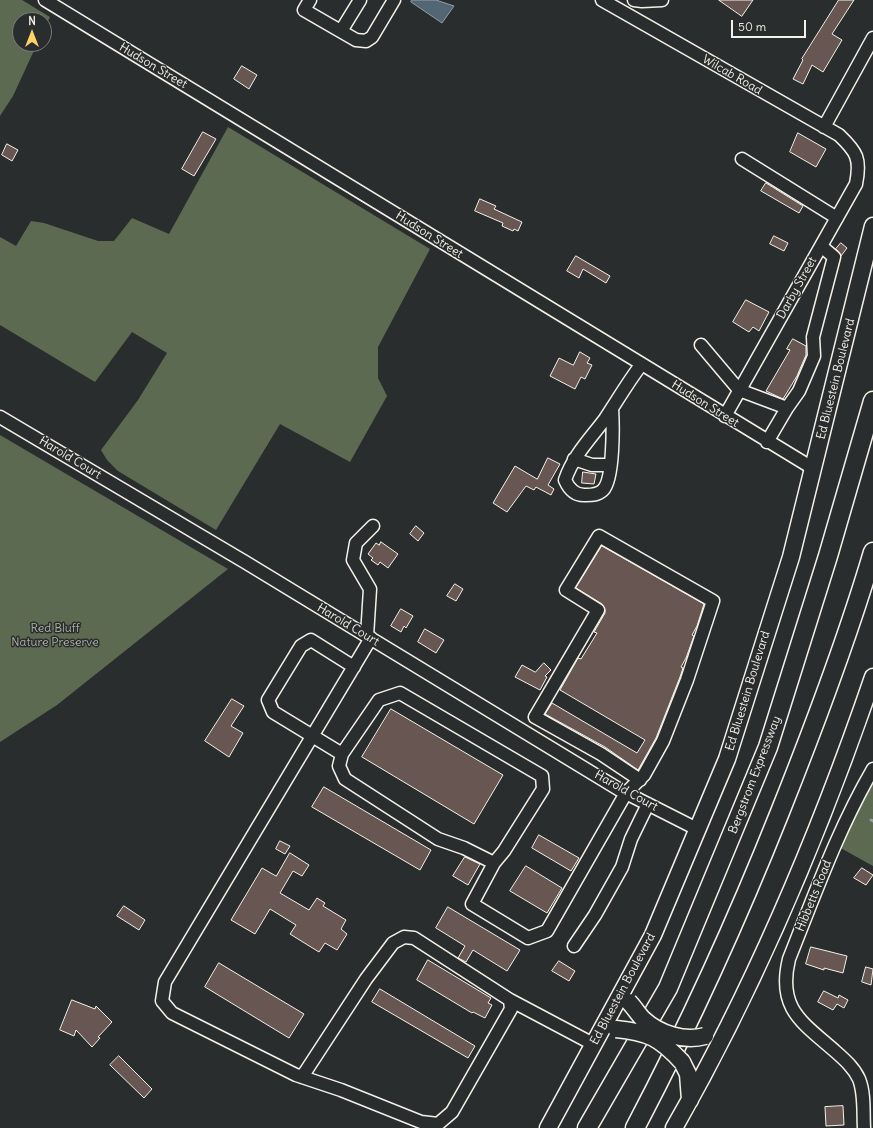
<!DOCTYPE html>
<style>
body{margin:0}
#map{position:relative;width:873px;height:1128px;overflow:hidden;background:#2a2d2e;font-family:Delius,sans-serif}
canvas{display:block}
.north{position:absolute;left:12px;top:12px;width:40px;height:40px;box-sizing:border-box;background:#2a2d2e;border:1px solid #7b7b78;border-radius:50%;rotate:0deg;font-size:11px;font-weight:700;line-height:16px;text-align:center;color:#f4f1e8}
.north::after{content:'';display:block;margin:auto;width:14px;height:18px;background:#ffd166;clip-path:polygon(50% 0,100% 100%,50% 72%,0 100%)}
.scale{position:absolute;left:731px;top:20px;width:75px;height:18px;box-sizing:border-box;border:2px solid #f4f1e8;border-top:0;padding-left:5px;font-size:12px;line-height:14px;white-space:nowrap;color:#f4f1e8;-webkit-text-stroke:3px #2a2d2e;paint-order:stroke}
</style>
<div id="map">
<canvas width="873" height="1128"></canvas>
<div class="north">N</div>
<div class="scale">50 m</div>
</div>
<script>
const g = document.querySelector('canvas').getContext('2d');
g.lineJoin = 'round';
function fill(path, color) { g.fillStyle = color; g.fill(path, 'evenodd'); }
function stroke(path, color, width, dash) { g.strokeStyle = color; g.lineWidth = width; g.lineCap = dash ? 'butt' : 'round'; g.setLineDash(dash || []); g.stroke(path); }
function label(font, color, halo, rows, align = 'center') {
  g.font = font + ' Delius,sans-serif'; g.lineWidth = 3; g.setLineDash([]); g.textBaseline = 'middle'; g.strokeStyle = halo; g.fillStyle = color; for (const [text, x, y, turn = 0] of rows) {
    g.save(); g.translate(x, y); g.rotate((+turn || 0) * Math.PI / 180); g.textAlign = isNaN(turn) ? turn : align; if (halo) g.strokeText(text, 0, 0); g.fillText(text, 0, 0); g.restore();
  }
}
const green = new Path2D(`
 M0 0H22L50 17 44 30V20H20V44H37L13 96 0 116Z
 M228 127 430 249 378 347V378L387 396 350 462 280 424 216 530 118 471 107 460 101 450 138 400 167 353 132 332 95 382 0 325V237L16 246 31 221 44 223 98 241H114L132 218 169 234Z
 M0 435 228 569 57 705 0 742Z
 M873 784V866L837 846Z`);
const water = new Path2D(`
 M412 0H436L454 6 442 23 411 2Z`);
const stream = new Path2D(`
 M871 820 873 821`);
const building = new Path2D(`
 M719 0H753L742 16Z
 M839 0H854L832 34 842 40 823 72 812 65 803 84 793 79 803 60 802 59Z
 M242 66 257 75 249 89 234 79Z
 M203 132 216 139 194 176 182 169Z
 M798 133 826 149 816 167 790 152Z
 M7 144 18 150 12 161 2 155Z
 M766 183 803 206 799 213 761 191Z
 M480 199 496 206 494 209 522 222 518 231 514 229 513 231 502 226 503 223 475 211Z
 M774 236 788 243 784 251 770 244Z
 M841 243 847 248 841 256 836 249Z
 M576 256 610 276 606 283 583 269 579 278 567 271Z
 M746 300 769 312 759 331 753 327 749 332 733 322Z
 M793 339 806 346V355L797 376 783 399 766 391 790 350 787 349Z
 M580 352 590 358 587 363 592 365 585 379 581 377 575 389 550 376 559 358 573 365Z
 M548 458 560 464 548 485 554 489 551 495 536 487 534 490 526 486 507 512 493 503 515 466 537 479Z
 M583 472 596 474 594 484 582 483Z
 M416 526 424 533 418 541 410 534Z
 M381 542 398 554 388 568 380 562 378 565 371 560 373 558 368 554 376 543 379 545Z
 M602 546 704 604 697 626 692 635 694 636 686 658 681 667 683 668 680 677 656 738 638 770 605 747 545 714 552 703 637 753 645 740 560 690 578 658 581 659 597 633 594 632 605 613V610L602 604 576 588Z
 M455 584 463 589 456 601 447 596Z
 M401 609 413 616 406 628 404 626 401 632 391 626Z
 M425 629 444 640 436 653 418 642Z
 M544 663 551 670 545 676 547 677 540 690 515 677 522 665 535 672Z
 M232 699 244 706 231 726 243 733 229 757 205 741Z
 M391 709 503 775 474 824 362 757Z
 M324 787 431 850 420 870 312 807Z
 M539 835 579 858 571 871 532 848Z
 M280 841 290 846 285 854 276 849Z
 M290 853 309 865 302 876 293 871 280 893 309 910 317 898 325 903 323 906 346 920 341 929 347 934 337 950 325 943 319 952 290 934 296 925 270 909 255 934 231 920 262 868 276 876Z
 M465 857 480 864 468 885 453 876Z
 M526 866 562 888 547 913 510 891Z
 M862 868 873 875 866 885 854 878Z
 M124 906 145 920 139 930 117 916Z
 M448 907 520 950 507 971 473 950 466 962 458 958 465 946 436 928Z
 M811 947 847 956 843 973 824 968V970L806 964Z
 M428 960 491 998 488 1003 492 1005 485 1018 473 1012 472 1013 417 980Z
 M559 961 575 971 569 981 552 971Z
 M219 963 304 1014 289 1038 205 987Z
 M866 967 873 969 871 985 862 982Z
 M380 989 475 1046 468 1058 372 1002Z
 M824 991 838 998 839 995 848 1000 844 1008 837 1004 833 1010 818 1002Z
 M72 1000 95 1009 96 1006 112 1022 98 1037 100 1038 92 1047 76 1030 74 1036 60 1030Z
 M119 1056 152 1089 144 1098 110 1065Z
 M843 1106 844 1125 826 1126 825 1107Z`);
const minor = new Path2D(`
 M45 0 814 469
 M310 0 304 10 356 40 366 41 372 37 394 0
 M602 0 839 135C857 152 861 159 856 184L725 416
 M634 0 642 1 662 0
 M341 31 360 0
 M824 127 873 38
 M742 159 837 218
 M701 345 739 390 787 408 799 391 814 356 813 337 834 257 821 246
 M612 408C613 424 614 479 603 490 598 495 592 495 586 495 575 496 569 489 565 480 573 456 590 439 605 419 617 401 628 382 641 365
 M0 417 245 562 620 790 697 829
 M767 442 787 408
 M574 459 592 465H610
 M367 636 370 589 353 560 356 543 373 526
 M342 754 379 700 400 693 542 776 543 789 504 851 494 863 464 848 438 839 345 779 339 766 342 754 273 712 268 700 301 646 311 640 354 667
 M494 863 472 904 528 938 547 931 626 793 644 775 663 741 687 680 713 601 599 536 566 590 598 610 535 717 601 754 640 780
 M574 946 595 915 622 867 631 839 648 804
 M510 1000 593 1044
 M302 1077 366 979 393 943 404 937 414 938 510 1000 511 1009 452 1112 438 1124 421 1122 341 1090 296 1075 172 1013 162 1001 165 982 371 638
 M864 1128C863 1113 865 1094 859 1079 854 1068 845 1060 836 1052 802 1022 777 1009 789 959 815 894 838 829 873 769`);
const major = new Path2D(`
 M682 1062 688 1074 690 1100
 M548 1128 653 935 727 759 791 557 873 226
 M674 1128C755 986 820 832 873 677`);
const highway = new Path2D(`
 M587 1128 668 988 768 747 828 556 873 401
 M635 1128C689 1025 737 920 780 812 814 727 847 640 873 552`);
const majorBridge = new Path2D(`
 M629 1002C634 1007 638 1014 643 1019 659 1034 685 1042 705 1036
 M616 1029C648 1032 660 1038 682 1062`);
const streetNames = [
 ["Hudson Street",153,66,31],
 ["Wilcab Road",732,75,30],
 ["Hudson Street",429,235,32],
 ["Darby Street",797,288,-61],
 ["Ed Bluestein Boulevard",836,379,-76],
 ["Hudson Street",705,404,32],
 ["Harold Court",70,458,31],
 ["Harold Court",348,625,31],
 ["Ed Bluestein Boulevard",748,691,-73],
 ["Bergstrom Expressway",755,775,-69],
 ["Harold Court",626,791,29],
 ["Hibbetts Road",814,896,-68],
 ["Ed Bluestein Boulevard",623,989,-62]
];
const parkNames = [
 ["Red Bluff",55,629],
 ["Nature Preserve",55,643]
];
fill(green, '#5d6a52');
fill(water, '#526675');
stroke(water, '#939ea3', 1);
stroke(stream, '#939ea3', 3);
fill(building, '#685652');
stroke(building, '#f4f1e8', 1);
stroke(minor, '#f4f1e8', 15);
stroke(major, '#f4f1e8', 19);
stroke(highway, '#f4f1e8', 21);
stroke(minor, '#2a2d2e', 12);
stroke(major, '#2a2d2e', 16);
stroke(highway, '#2a2d2e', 18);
stroke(majorBridge, '#f4f1e8', 19, []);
stroke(majorBridge, '#2a2d2e', 16);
label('12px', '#f4f1e8', '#2a2d2e', streetNames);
label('12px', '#b0b4a4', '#2a2d2e', parkNames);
</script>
